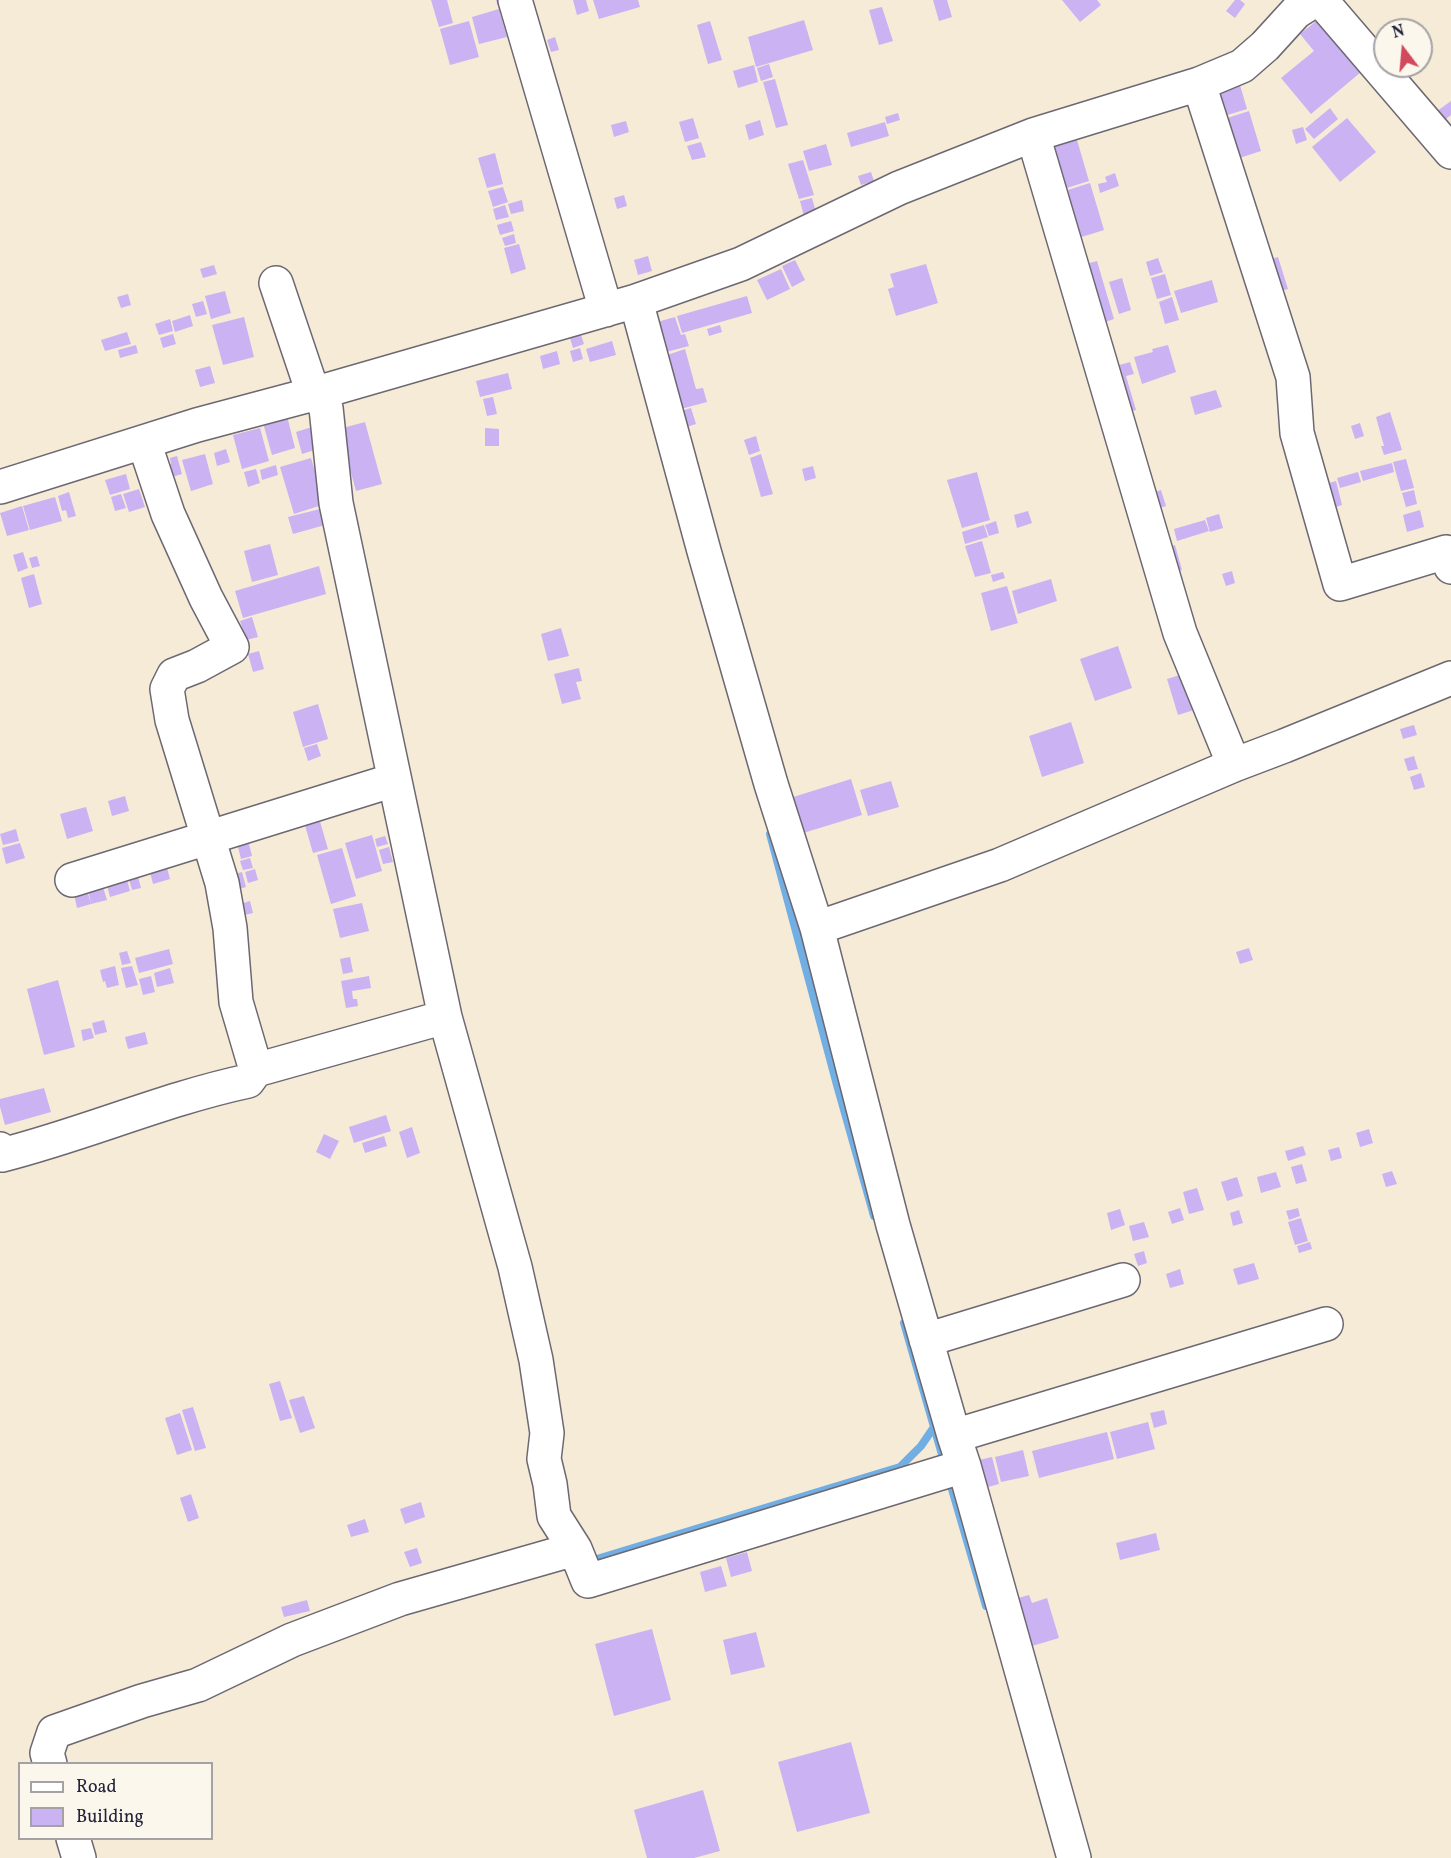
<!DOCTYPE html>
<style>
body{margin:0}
#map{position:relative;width:1451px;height:1858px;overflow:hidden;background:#f6ebd7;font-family:Vollkorn,serif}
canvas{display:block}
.legend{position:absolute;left:18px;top:1762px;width:195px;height:78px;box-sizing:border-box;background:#fbf7ec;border:2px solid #a4a2a5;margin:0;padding:8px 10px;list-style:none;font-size:18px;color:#22223b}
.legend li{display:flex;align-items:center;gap:12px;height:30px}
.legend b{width:30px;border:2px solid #a4a2a5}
.north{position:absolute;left:1373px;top:18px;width:60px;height:60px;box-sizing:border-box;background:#fbf7ec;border:2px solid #a4a2a5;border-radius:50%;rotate:344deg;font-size:16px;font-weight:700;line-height:24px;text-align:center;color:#22223b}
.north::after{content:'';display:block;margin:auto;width:21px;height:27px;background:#d1495b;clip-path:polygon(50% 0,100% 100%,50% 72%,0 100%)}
</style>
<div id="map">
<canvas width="1451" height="1858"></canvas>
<ul class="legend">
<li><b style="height:8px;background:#fff"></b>Road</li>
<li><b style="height:16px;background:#cab2f3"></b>Building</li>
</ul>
<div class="north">N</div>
</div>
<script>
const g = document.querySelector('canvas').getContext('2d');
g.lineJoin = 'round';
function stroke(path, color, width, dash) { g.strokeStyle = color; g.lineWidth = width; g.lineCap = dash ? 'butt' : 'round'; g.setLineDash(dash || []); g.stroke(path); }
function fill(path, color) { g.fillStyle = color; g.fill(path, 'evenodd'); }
const stream = new Path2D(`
 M770 834 837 1085 874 1216
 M904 1323 945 1465
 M949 1479 986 1606
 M587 1562 900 1467 921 1446 934 1427`);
const building = new Path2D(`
 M431 0H447L453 23 439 27Z
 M496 0H505L508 11 500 13 507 37 479 44 472 17 499 9Z
 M573 0H586L589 11 577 15Z
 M593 0H638L640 7 599 19Z
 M933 0H947L952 17 939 21Z
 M1062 0H1097L1101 5 1080 22Z
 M1235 0H1240L1245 4 1235 18 1226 11Z
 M882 7 893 41 879 45 869 10Z
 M1324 15 1367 67 1311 114 1281 78 1314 51 1300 34Z
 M804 20 813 50 756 67 748 37Z
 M469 21 479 57 450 65 440 29Z
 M710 21 722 60 708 64 697 25Z
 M555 37 559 50 551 52 547 40Z
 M769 64 773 77 761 81 757 68Z
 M754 65 758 82 738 88 733 71Z
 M775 79 788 125 776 128 763 82Z
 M1240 85 1247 109 1218 118 1210 94Z
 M1451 101V115L1440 124 1433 114Z
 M1330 108 1338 119 1314 139 1305 129Z
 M1249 111 1261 151 1233 160 1221 120Z
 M898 113 900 120 887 124 885 117Z
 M693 118 699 138 685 142 679 122Z
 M1347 118 1376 152 1340 182 1312 147Z
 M760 120 764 135 749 140 745 125Z
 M626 121 629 132 614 137 611 125Z
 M885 122 889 136 851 147 847 133Z
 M1303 127 1307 140 1296 144 1292 130Z
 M1077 140 1089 181 1057 191 1045 149Z
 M701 142 706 157 692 160 687 146Z
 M826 144 832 165 809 171 803 151Z
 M495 153 503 184 487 188 478 158Z
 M803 160 814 195 799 199 788 164Z
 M871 172 874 181 861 185 858 176Z
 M1115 173 1119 186 1100 193 1098 184 1107 182 1105 177Z
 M1090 183 1104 230 1072 240 1058 193Z
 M503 187 508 202 493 207 488 191Z
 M624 195 627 206 617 209 614 198Z
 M812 198 817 216 805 220 800 201Z
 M522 200 524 211 511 214 508 204Z
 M505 205 509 217 496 220 493 209Z
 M511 221 514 231 500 235 497 225Z
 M514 234 516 243 505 246 502 238Z
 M519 244 526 269 511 274 504 248Z
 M648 256 652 271 638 275 634 260Z
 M1278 257 1288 289 1276 292 1265 261Z
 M1158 258 1163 272 1150 276 1146 262Z
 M795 260 805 280 792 287 782 266Z
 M1097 261 1114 319 1096 325 1082 265Z
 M926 264 938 303 896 316 888 289 894 287 890 274Z
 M214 265 217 274 203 278 200 269Z
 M781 269 790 289 767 300 757 280Z
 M1165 274 1171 295 1157 299 1151 278Z
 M1122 278 1131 310 1119 314 1109 282Z
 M1212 280 1218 302 1181 313 1174 291Z
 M225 291 231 313 211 319 205 296Z
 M128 294 131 305 121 308 117 297Z
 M747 296 752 313 682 333 677 316Z
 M1172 297 1179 320 1165 324 1159 302Z
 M203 301 207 314 196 317 192 304Z
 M190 315 193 326 175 332 172 321Z
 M244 317 254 357 223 365 212 325Z
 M675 317 681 335 685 334 689 346 666 352 657 322Z
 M170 319 173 331 159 335 155 324Z
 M720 325 722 332 709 336 707 329Z
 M127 332 131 344 105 351 101 340Z
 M173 334 176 344 163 348 160 338Z
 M581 335 584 344 573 348 570 338Z
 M612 341 616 355 590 362 586 349Z
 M136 345 138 353 120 358 118 350Z
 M1168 345 1176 372 1142 384 1134 357 1153 352 1152 349Z
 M580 348 583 359 573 362 570 351Z
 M685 349 696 389 703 388 707 402 677 410 667 355Z
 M557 351 560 364 543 369 540 356Z
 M1130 362 1134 374 1126 376 1136 410 1122 414 1109 368Z
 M210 366 215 383 200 387 195 370Z
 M508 373 512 389 480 397 476 381Z
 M1216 390 1222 407 1195 415 1190 397Z
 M493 397 497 414 487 416 483 399Z
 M691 408 696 424 683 428 678 412Z
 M1390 412 1402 450 1384 455 1381 446H1384L1376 417Z
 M287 416 295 448 272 455 263 423Z
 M365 422 382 484 356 491 339 429Z
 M1360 423 1364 436 1355 439 1351 426Z
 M315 426 321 448 302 454 296 432Z
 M260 428 269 461 242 469 233 435Z
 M485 428 499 429V446H485Z
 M756 436 760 451 749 455 744 440Z
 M226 449 230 462 217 466 214 453Z
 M205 454 213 484 191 491 182 460Z
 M761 454 773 494 761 497 750 458Z
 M177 456 182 474 165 479 161 467 171 464 170 458Z
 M311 458 325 504 294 514 280 467Z
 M1406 459 1414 488 1401 491 1393 462Z
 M1392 463 1394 472 1363 481 1360 471Z
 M276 465 278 475 262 480 260 470Z
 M813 466 816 478 805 481 802 469Z
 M256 469 260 483 248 487 244 472Z
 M977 472 990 520 962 528 947 480Z
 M1358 472 1361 482 1340 488 1337 478Z
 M126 474 130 489 110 495 105 480Z
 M1336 481 1342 505 1326 510 1319 486Z
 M139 489 145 507 129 512 123 494Z
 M1161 490 1166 506 1150 511 1146 495Z
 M1414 490 1417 504 1406 507 1402 493Z
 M69 492 76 516 68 518 66 510 62 511 58 496Z
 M121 494 126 508 115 511 111 497Z
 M55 497 62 521 30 530 23 506Z
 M22 506 29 530 7 536 0 513Z
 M320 509 325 525 293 534 288 517Z
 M1420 510 1424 527 1407 532 1403 515Z
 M1028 511 1032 523 1017 528 1014 515Z
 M1219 514 1223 528 1210 532 1206 518Z
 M1205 520 1209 531 1177 541 1174 529Z
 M996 521 999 533 989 536 985 525Z
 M984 525 988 537 965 544 962 532Z
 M982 541 991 573 975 577 965 546Z
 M270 544 278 575 252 582 244 551Z
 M1175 545 1182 570 1168 574 1161 549Z
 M23 552 28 568 18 572 13 555Z
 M37 556 40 566 32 568 29 558Z
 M319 566 326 594 243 618 235 591Z
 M1232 571 1235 583 1226 586 1222 574Z
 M1003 572 1005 578 993 582 991 575Z
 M34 574 42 604 29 608 21 578Z
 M1051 579 1057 601 1018 614 1012 591Z
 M1007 586 1018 623 991 631 981 593Z
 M252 617 258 637 246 640 240 621Z
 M561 628 569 656 548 661 541 634Z
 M1118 646 1132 688 1095 701 1080 659Z
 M259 651 264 669 253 672 248 654Z
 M579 668 582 681 576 682 581 699 562 704 554 674Z
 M1186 673 1197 709 1178 715 1167 679Z
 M318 704 328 739 303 747 293 712Z
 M1071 722 1084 763 1042 777 1029 736Z
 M1414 725 1417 735 1403 739 1400 729Z
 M317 744 321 756 308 761 304 748Z
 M1414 756 1418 769 1408 771 1404 759Z
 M1421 773 1425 787 1414 790 1410 777Z
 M851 779 862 815 800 834 790 798Z
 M891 781 899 807 868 816 860 790Z
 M125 796 129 811 112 816 108 801Z
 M86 807 93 831 67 839 60 814Z
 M319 818 328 849 313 853 304 822Z
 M16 829 19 841 3 845 0 834Z
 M372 835 382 871 356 879 345 843Z
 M385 836 388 844 377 847 375 839Z
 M248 840 252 856 241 859 237 843Z
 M20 843 25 858 6 864 2 848Z
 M389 847 393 862 383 864 379 850Z
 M342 848 356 896 331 904 317 855Z
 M250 858 253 868 243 870 240 861Z
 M166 864 170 879 153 884 149 868Z
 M255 869 258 880 248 883 245 872Z
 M242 872 246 887 235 890 231 875Z
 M137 873 141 888 132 890 128 876Z
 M126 876 130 891 110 897 106 881Z
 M102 884 107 900 91 904 88 889Z
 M87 890 91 904 77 908 74 894Z
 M250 901 253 913 240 916 237 905Z
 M362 903 369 931 340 938 333 909Z
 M1249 948 1253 960 1240 964 1236 952Z
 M169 949 173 964 139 973 135 958Z
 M127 951 131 963 122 965 119 953Z
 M350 957 353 972 343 974 340 959Z
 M115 966 119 985 107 988 105 981 103 982 100 970Z
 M132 966 138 985 126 988 121 968Z
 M170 968 174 983 157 987 154 973Z
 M151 976 155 992 143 995 139 979Z
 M369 976 371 988 352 991 353 999H357L358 1006 346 1008 341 981Z
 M58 980 75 1047 44 1055 27 989Z
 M104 1020 107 1032 95 1035 92 1023Z
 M91 1028 94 1038 83 1041 81 1030Z
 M145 1032 148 1044 128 1049 125 1037Z
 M44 1088 51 1112 5 1125 0 1107V1099Z
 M386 1115 391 1131 354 1143 349 1127Z
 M412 1127 420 1153 407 1158 399 1132Z
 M1369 1129 1373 1143 1360 1147 1356 1133Z
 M324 1134 339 1141 330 1159 316 1152Z
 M384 1136 387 1146 365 1153 362 1143Z
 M1303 1146 1306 1155 1288 1161 1285 1151Z
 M1339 1147 1342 1158 1331 1161 1328 1150Z
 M1302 1164 1307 1181 1296 1184 1291 1167Z
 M1392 1171 1397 1184 1386 1187 1382 1174Z
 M1276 1172 1281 1187 1261 1193 1257 1177Z
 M1237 1177 1243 1196 1227 1201 1221 1182Z
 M1197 1188 1204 1210 1189 1214 1183 1192Z
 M1180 1208 1184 1220 1172 1224 1168 1212Z
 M1298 1208 1300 1216 1289 1220 1286 1211Z
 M1120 1209 1125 1225 1111 1230 1107 1213Z
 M1239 1210 1243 1223 1233 1226 1230 1213Z
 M1301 1218 1308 1241 1295 1245 1288 1222Z
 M1144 1222 1149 1237 1133 1241 1129 1226Z
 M1310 1242 1312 1249 1299 1253 1297 1246Z
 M1144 1251 1147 1263 1138 1266 1134 1254Z
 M1254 1263 1259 1279 1238 1285 1233 1269Z
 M1180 1269 1184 1284 1170 1288 1166 1274Z
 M280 1381 292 1418 280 1421 269 1384Z
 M304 1396 315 1428 300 1433 289 1400Z
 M193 1407 206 1448 195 1451 182 1410Z
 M1164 1410 1167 1424 1154 1428 1150 1413Z
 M180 1413 192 1450 177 1455 165 1418Z
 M1148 1422 1155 1449 1117 1459 1110 1432Z
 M1107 1432 1114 1459 1039 1478 1032 1451Z
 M1023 1450 1029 1476 1001 1482 995 1457Z
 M992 1457 999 1484 977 1490 970 1462Z
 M191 1494 199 1518 188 1522 180 1498Z
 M421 1502 425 1517 405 1524 400 1509Z
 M365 1519 369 1532 351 1537 347 1525Z
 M1156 1533 1160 1550 1120 1560 1116 1543Z
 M417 1548 422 1563 410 1567 404 1552Z
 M747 1552 752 1571 731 1577 726 1558Z
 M721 1566 727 1586 705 1592 700 1572Z
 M1029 1595 1032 1603 1047 1598 1059 1638 1032 1646 1018 1598Z
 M307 1600 310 1611 284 1617 281 1607Z
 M652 1629 671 1700 614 1716 595 1644Z
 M756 1632 765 1667 731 1675 723 1640Z
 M851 1742 870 1813 797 1832 778 1762Z
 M703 1790 720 1851 694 1858H647L634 1810Z`);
const minor = new Path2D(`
 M515 0 606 310
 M1313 1 1325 5 1451 152
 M1199 84 1293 377 1297 433 1340 584 1446 552 1451 567
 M1033 135 1180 633 1234 765
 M276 283 309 381 326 408 336 503 445 1017 515 1267 536 1360 547 1433 544 1459 550 1484 554 1516 575 1549
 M636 301 704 551 771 784 817 928 893 1225 954 1436 964 1466 1074 1858
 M144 442 168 514 206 598 232 647 197 666 174 675 167 689 172 720 222 883 230 928 236 1002 256 1070 445 1017
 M0 487 197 425 317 393 636 301 741 264 899 188 1033 135 1199 84 1242 66 1265 46 1296 12 1315 0
 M72 880 394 780
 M817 928 1000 865 1234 765 1284 746 1451 678
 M0 1149 2 1155C85 1134 164 1099 248 1081L256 1070
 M926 1340 1123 1280
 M954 1436 1326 1324
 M50 1764 47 1753 54 1732 142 1701 198 1685 292 1640 400 1599 575 1549 588 1581 964 1466
 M73 1838 79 1858`);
stroke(stream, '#71aee3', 8);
fill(building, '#cab2f3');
stroke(minor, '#6c6872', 36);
stroke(minor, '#fff', 33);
</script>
